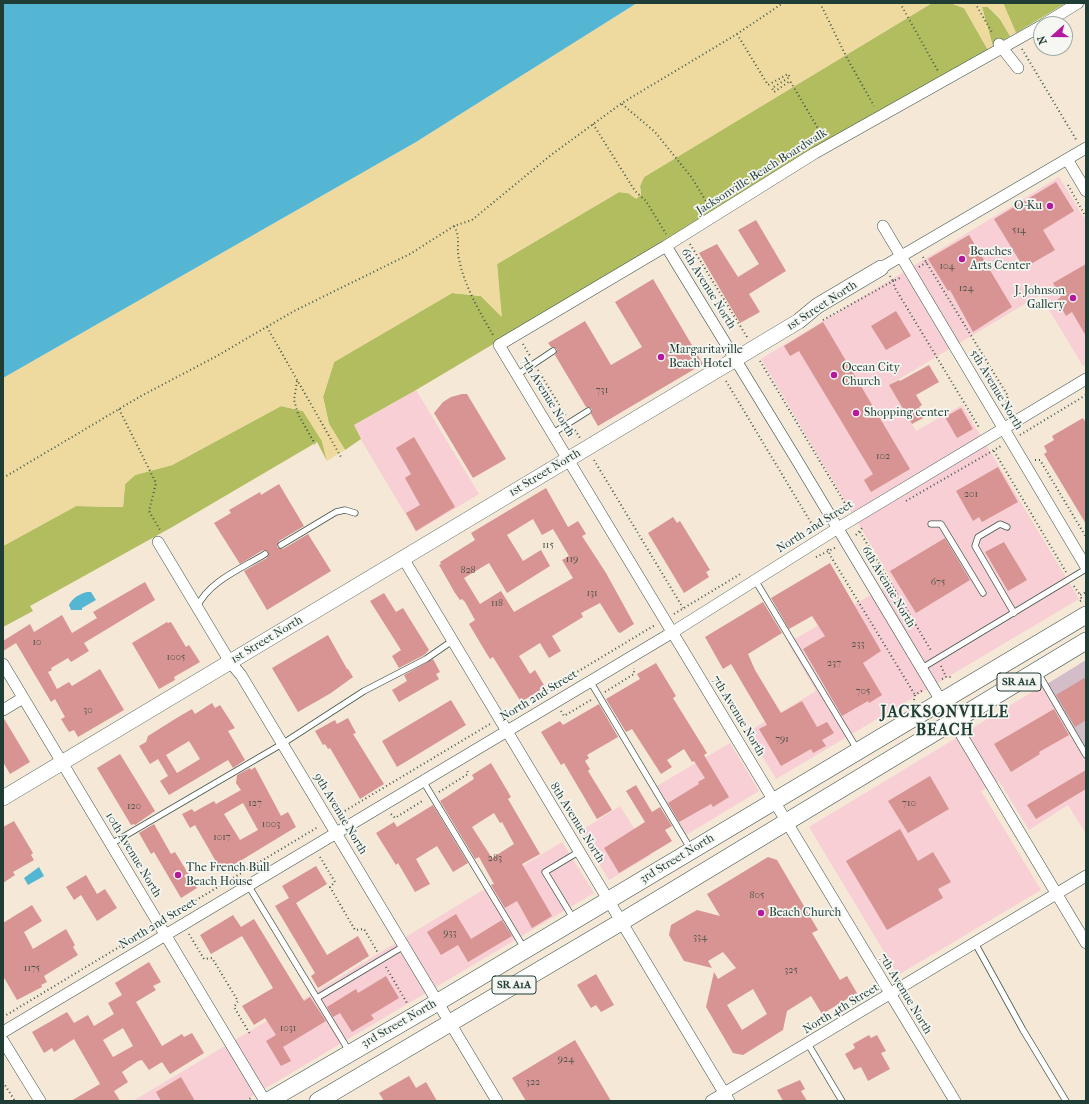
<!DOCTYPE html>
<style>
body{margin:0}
#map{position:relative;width:1089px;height:1104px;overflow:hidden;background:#f5e8d7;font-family:"IM FELL French Canon",serif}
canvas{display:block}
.frame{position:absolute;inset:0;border:4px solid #1f3d34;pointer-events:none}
.north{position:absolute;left:1033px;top:16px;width:40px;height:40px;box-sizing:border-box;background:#f6f6f2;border:1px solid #a0aca6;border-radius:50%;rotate:249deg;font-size:11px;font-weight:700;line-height:16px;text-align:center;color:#1f3d34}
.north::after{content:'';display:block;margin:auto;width:14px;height:18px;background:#b5179e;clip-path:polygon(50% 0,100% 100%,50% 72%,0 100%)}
</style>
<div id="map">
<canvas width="1089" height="1104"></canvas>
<div class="frame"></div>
<div class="north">N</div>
</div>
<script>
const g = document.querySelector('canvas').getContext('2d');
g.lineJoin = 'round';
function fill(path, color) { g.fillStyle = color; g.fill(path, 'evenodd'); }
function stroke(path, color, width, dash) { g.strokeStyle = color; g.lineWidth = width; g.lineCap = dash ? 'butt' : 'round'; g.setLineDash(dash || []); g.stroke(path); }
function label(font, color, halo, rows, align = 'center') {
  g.font = font + ' "IM FELL French Canon",serif'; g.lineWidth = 3.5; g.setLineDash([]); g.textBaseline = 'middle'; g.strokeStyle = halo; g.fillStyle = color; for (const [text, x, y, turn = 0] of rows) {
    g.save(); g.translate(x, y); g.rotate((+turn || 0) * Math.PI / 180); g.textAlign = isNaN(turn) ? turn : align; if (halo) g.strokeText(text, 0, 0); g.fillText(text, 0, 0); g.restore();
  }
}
const built = new Path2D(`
 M1059 177 1086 221V364L1083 366 1040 295 889 385 916 431 962 405 1079 599 776 779 748 732 816 691 788 643 893 582 761 359Z
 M416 390 479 494 416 532 353 426Z
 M1042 686 1086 760V834L1068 805 1029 830 999 781 981 791 1041 890 898 975 809 827Z
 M730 743 759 791 686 835 657 786Z
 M620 806 651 855 609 880 579 832Z
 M562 842 594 893 244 1101H133L312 994Z`);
const industrial = new Path2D(`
 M1086 660V750L1047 684Z`);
const green = new Path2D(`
 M932 3H950L964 8 988 50 416 390 354 425 361 439 345 450 329 424 323 397 334 362 452 293 481 296 501 316 497 264 619 192 641 195 640 186 644 177Z
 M1003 3H1066L1016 33Z
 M982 7H988L1000 19 1010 36 993 47Z
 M281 406 303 411 322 441 327 461 317 442 174 526 30 606 33 611 3 627V546L76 506 123 507 125 484 135 475 172 465Z`);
const sand = new Path2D(`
 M637 3H932L644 177 640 186 641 195 636 199 628 193 619 192 497 264 502 317 481 296 452 293 334 362 323 397 329 424 345 450 327 461 322 441 303 411 281 406 172 465 135 475 125 484 123 507 76 506 3 546V378L416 142Z
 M950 3H1003L1016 33 1010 36 1000 18 988 7H982L993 47 988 50 964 8Z`);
const water = new Path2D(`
 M3 3H637L416 142 3 378Z
 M87 592H91L96 600 82 608V610H71L69 605C73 597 80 594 87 592Z
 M39 867 44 876 28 885 24 878Z`);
const building = new Path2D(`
 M1056 182 1074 211 1043 230 1055 250 1024 268 994 219Z
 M756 220 786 271 749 294 760 312 740 323 699 253 717 244 738 277 759 264 738 230Z
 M969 235 1012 307 973 332 950 290 948 291 928 259Z
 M1086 264V336L1072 312 1066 316 1057 300 1061 297 1053 283Z
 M653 279 703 364 598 426 591 414 592 409 586 407 555 355 557 349 551 347 548 343 585 321 611 365 642 347 615 302Z
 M896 311 911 336 886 350 871 326Z
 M823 322 910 469 871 492 864 480 873 474 799 351 790 356 784 346Z
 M929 365 939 382 916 395 922 405 919 407 925 417 912 424 889 385 899 380 900 381Z
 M462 394H467L506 459 473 478 434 413 443 402 451 397Z
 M961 408 973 429 957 438 945 417Z
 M1083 418 1086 423V524L1044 454 1047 452 1044 446 1054 440 1052 436Z
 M414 437 455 507 416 531 406 513 420 505 405 478 411 474 396 448Z
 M998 467 1018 502 982 522 979 517 973 521 956 491Z
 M279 484 304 526 279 541 277 547 283 549 308 534 331 571 267 610 244 571 267 558 268 552 263 550 240 564 214 523 231 513 229 510 260 492 261 495Z
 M546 488 568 527 578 521 586 534 582 536 606 573 634 624 620 633 618 632 600 603 581 613 583 617 552 636 561 651 549 658 540 643 519 656 530 674 535 670 545 687 521 702 493 657 490 659 485 651 469 624 475 620 465 602 462 599 460 600 455 593 439 565 441 564 440 562 475 540 471 533ZM533 519 542 535 553 529 569 556 562 560 573 578 514 612 501 591 480 604 464 578 489 563 507 593 550 566 541 550 523 561 507 535Z
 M673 517 677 523 680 521 710 570 706 572 709 577 684 593 648 533Z
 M945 538 970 580 916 613 890 571Z
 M1004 542 1027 580 1008 591 985 552Z
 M830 563 881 651 863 663 882 695 869 703 868 701 842 716 803 649 825 636 812 616 789 629 771 598Z
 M145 582 155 600 84 643 89 651 71 662 68 658 51 668 52 670 48 672 57 689 69 682 72 686 100 669 124 710 78 737 74 730 69 732 61 719 65 717 55 699 51 702 16 643 3 651V641L30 624 34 632 62 615 72 633 97 618 93 612Z
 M384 593 396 612 403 608 429 650 424 655 399 668 392 656 401 650 370 601Z
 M763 602 782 633 748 654 755 670 781 713 802 701 817 727 827 722 834 733 822 740 826 746 813 753 811 749 781 766 759 729 767 725 731 664 723 669 705 637Z
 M167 622 168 623 171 622 186 647 189 645 200 662 174 677 175 680 159 689 132 643Z
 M328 635 347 669H348L353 677 331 693 298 712 272 668Z
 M433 659 440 672 436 674 439 679 399 702 392 690 407 681 404 675Z
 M656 663 676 696 673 698 707 753 704 755 729 797 713 807 711 804 679 822 668 803 699 784 698 782 705 778 694 761 692 762 684 749 667 760 672 767 661 774 632 729 626 732 606 699 640 679 637 674Z
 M1086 677V720L1075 727 1056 695Z
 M451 700 466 725 397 767 382 741Z
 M212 703 215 708 220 705 235 728 228 731 245 760 233 768 228 760 169 795 160 781 168 776 158 759 150 764 139 746 146 742 148 736 175 719 192 709 195 714ZM189 741 200 759 177 773 166 755Z
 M599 704 618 737 587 755 589 758 585 761 590 769 588 771 612 810 597 819 564 763 561 765 541 732 560 721 563 725Z
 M1054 709 1069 735 1039 752 1040 754 1011 772 994 744Z
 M3 717 30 762 10 774 3 762Z
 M348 718 356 733 353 734 384 784 360 799 330 748 328 749 325 744 323 745 315 731 335 720 337 724Z
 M120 754 155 811 135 825 134 824 131 825 97 768Z
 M491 763 511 797 508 799 540 854 522 864 552 916 532 928 517 901 505 908 491 885 494 884 479 857 475 859 440 801 474 779 472 775ZM494 813 500 823 502 822 514 844 492 858 472 827Z
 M255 767 281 816 288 812 296 827 222 872 195 825 190 828 182 814 192 809 194 812 214 801 216 804 241 790 236 783 237 775 250 768 251 770ZM243 803 258 830 240 840 224 814Z
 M1086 770V789L1036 819 1027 805Z
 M930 776 949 809 908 833 888 801Z
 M636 785 652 812 660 807 672 826 665 830 672 841 619 873 604 848 645 822 626 791Z
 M433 805 468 863 453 872 437 846 416 859 430 884 415 892 398 863 396 865 376 833 394 822 397 827Z
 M14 821 33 853 31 855 34 860 13 872 15 875 3 883V827Z
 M154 824 171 854 175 852 197 888 181 898 154 852 151 854 139 833Z
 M900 829 918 861 933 852 951 882 938 889 943 898 887 930 846 861Z
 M768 857 777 860 818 930 812 933 840 980 847 976 857 993 822 1014 811 996 787 1011 783 1030 743 1055 733 1053 706 1007 714 972 718 979 736 968 723 952 708 961 712 968 684 961 669 935 671 925 697 910 720 916 707 894ZM753 989 767 1014 742 1030 727 1005Z
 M316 866 327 884 296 903 327 955 358 936 369 956 318 988 311 976 315 973 275 906 289 898 282 886Z
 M86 875 97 894 105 889 117 908 97 921 81 895 74 900 66 887Z
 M32 905 42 921 24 932 33 949 66 929 75 945 73 947 78 955 44 976 47 982 41 985 42 987 17 1000 3 976V923Z
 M456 914 471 939 502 920 512 936 468 962 458 945 441 955 427 932Z
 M233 915 241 927 254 919 304 1001 310 997 326 1021 283 1047 291 1061 281 1066 266 1041 276 1035 265 1018 254 1025 242 1006 273 988 242 936 211 954 200 935Z
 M149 962 161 982 153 986 156 990 136 1002 162 1046 182 1034 184 1037 192 1033 204 1053 170 1074 162 1062 149 1070 142 1060 138 1061 122 1072 128 1082 114 1091 120 1101H71L100 1084 74 1039 54 1052 52 1048 44 1053 32 1032 67 1012 74 1023 88 1015 94 1026 114 1014 108 1003 122 995 115 983ZM123 1028 133 1046 113 1057 103 1040Z
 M596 974 614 1005 601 1012 596 1005 591 1008 577 985Z
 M386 976 399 998 371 1015 374 1019 352 1032 340 1013 333 1017 327 1007 356 989 358 993Z
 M869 1035 871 1038 877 1035 886 1051 881 1053 890 1069 868 1081 861 1067 854 1070 845 1054 855 1048 853 1044Z
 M575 1040 611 1101H526L512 1078Z
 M409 1076 416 1088 426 1082 437 1101H384L379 1093Z
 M181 1077 195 1101H161L156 1092Z
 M800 1080 805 1089 801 1091 807 1101H783L777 1090Z`);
const path = new Path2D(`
 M820 3 847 58 874 106
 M900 3 938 71
 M975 3 993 34
 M737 34 768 85 788 74 790 77 772 88 774 92 790 81 822 135
 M1022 49 1077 141
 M622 104 655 132 692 178 709 206
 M593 124 635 191 646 201 666 234
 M1068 185 1086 217
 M454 226C461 237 456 247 459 259 464 285 480 313 493 335
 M690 244 747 337
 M923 257 1008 396 1005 405 1008 411
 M919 267 927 262
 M890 276 893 281 900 278
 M823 320 893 281 895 288 980 429
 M267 327 341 457
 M523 344 530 356
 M760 361 846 505V510
 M538 370 566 416
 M297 381 294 400 298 414 315 444
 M726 381 813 526 816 528
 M119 409 156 483 149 511 160 530
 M575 430 580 438
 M1020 435 1086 395
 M994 451 1066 572
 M594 460 683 608
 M1035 460H1040L1086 537
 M3 478 141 396 215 357 294 311 410 254 454 226 472 220 551 155 622 103 737 34 783 3
 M906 501 1001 446
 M815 528 816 525 822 522
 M860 532 932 652
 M856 535 862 528
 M828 549 830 555 915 695
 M816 557 837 547
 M1074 586 1080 595
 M1080 601 1082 600 1080 595 1086 592
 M674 614 742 573
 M941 666 946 677
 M942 679 946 677H953
 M605 692 634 674V668
 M914 700 915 695 923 690
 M561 711 564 716 591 700
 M509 713 655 625
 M439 792 468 774 467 769
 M391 814 395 818 424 800
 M338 815 490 724
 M320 857 335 882 330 887 355 930 364 929 378 953
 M168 917 318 827
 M189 934 204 959 212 958 238 1001 234 1007 250 1034
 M386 967 407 1003
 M3 1017 149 929
 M3 1082 15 1101
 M246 1101 251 1098`);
const lane = new Path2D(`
 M517 375 553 351
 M553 433 588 411
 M931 524H941L983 593
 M1007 527 1000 524 978 537 975 546 1014 613
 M281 545 336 512 345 510 355 513
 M755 580 857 749
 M197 607C209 581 241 569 265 554
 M922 668 1086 569
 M1038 673 1086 755
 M590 681 690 848
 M423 781 524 948
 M111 844 282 744 364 691 426 659 452 641
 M248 885 349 1051
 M573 918 545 872 580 851
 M975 943 1023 1030 1066 1101
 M317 998 404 946
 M808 1044 842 1101`);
const street = new Path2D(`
 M1044 24 1078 3
 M999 44 1018 68
 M1067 159 1086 191
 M883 226 1086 567
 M666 246 795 457 1086 943
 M881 268 1086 148
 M158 542 230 662 241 675 497 1101
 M403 558 729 1101
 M3 664 265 1101
 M3 710 23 698
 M3 1032 673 632 838 528 1086 379
 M3 1041 40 1101
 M711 1101 1086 876
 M955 1101 499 345 666 246 815 153 1041 26`);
const secondary = new Path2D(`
 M3 798 799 321 817 306 881 268`);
const primary = new Path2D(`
 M268 1101 438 1002 1086 615
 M318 1101 621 922 1086 641`);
const markers = [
 [1050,206,4,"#b5179e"],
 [962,259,4,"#b5179e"],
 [1073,298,4,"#b5179e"],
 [661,357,4,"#b5179e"],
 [834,375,4,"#b5179e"],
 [856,413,4,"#b5179e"],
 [178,875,4,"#b5179e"],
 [761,913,4,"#b5179e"]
];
const numberNames = [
 ["514",1019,231],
 ["104",947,267],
 ["124",966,289],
 ["731",602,391],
 ["102",883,457],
 ["201",971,495],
 ["115",548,546],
 ["119",572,560],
 ["828",468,571],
 ["675",938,583],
 ["131",592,594],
 ["118",497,604],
 ["10",37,643],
 ["233",858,645],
 ["1005",176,658],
 ["237",834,664],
 ["705",863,692],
 ["30",88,711],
 ["791",782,740],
 ["127",255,804],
 ["710",909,804],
 ["120",134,807],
 ["1003",271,825],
 ["1017",222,838],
 ["283",495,859],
 ["805",757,896],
 ["933",450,934],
 ["334",700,938],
 ["1175",32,969],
 ["325",791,971],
 ["1031",288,1029],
 ["924",566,1060],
 ["322",533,1083]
];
const shields = [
 [1019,682,44],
 [514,985,44]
];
const shieldNames = [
 ["SR A1A",1019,682],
 ["SR A1A",514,985]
];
const streetNames = [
 ["Jacksonville Beach Boardwalk",762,172,-32],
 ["6th Avenue North",708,289,58],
 ["1st Street North",822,306,-33],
 ["5th Avenue North",996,390,59],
 ["7th Avenue North",547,397,58],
 ["1st Street North",545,473,-31],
 ["North 2nd Street",815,527,-32],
 ["6th Avenue North",888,587,59],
 ["1st Street North",267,640,-31],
 ["North 2nd Street",539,696,-31],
 ["7th Avenue North",738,716,59],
 ["9th Avenue North",340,814,59],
 ["8th Avenue North",577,823,58],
 ["10th Avenue North",133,855,59],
 ["3rd Street North",677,859,-31],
 ["North 2nd Street",158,924,-31],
 ["7th Avenue North",905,994,59],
 ["North 4th Street",841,1009,-31],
 ["3rd Street North",399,1024,-30]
];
const poiNames = [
 ["O-Ku",1042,206,"right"],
 ["Beaches",970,252],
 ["Arts Center",970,266],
 ["J. Johnson",1065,291,"right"],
 ["Gallery",1065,305,"right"],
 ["Margaritaville",669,350],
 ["Beach Hotel",669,364],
 ["Ocean City",842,368],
 ["Church",842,382],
 ["Shopping center",864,413],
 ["The French Bull",186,868],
 ["Beach House",186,882],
 ["Beach Church",769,913]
];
const districtNames = [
 ["JACKSONVILLE",945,713],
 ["BEACH",945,731]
];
fill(built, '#f7cfd4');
fill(industrial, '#d2bdc8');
fill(green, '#b1bd5e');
fill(sand, '#eeda9e');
fill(water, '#55b6d3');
fill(building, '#d79492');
stroke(lane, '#3f574c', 7);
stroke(street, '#3f574c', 12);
stroke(secondary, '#3f574c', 16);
stroke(primary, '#3f574c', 18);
stroke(path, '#3f574c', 2, [1, 3]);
stroke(lane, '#fff', 5.5);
stroke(street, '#fff', 11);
stroke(secondary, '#fff', 15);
stroke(primary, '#fff', 17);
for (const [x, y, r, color] of markers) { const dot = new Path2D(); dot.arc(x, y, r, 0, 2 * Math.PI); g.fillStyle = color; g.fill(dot); stroke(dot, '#f6f6f2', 1.5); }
label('10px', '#4d534c', null, numberNames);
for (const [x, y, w] of shields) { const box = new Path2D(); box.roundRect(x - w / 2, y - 9, w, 18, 3); g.fillStyle = '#f6f6f2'; g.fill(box); stroke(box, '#1f3d34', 1); }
label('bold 11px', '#1f3d34', null, shieldNames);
label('12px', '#1f3d34', '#f6f6f2', streetNames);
label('12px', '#1f3d34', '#f6f6f2', poiNames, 'left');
g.letterSpacing = '1px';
label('bold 16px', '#1f3d34', '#f6f6f2', districtNames);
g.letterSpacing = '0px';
</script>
